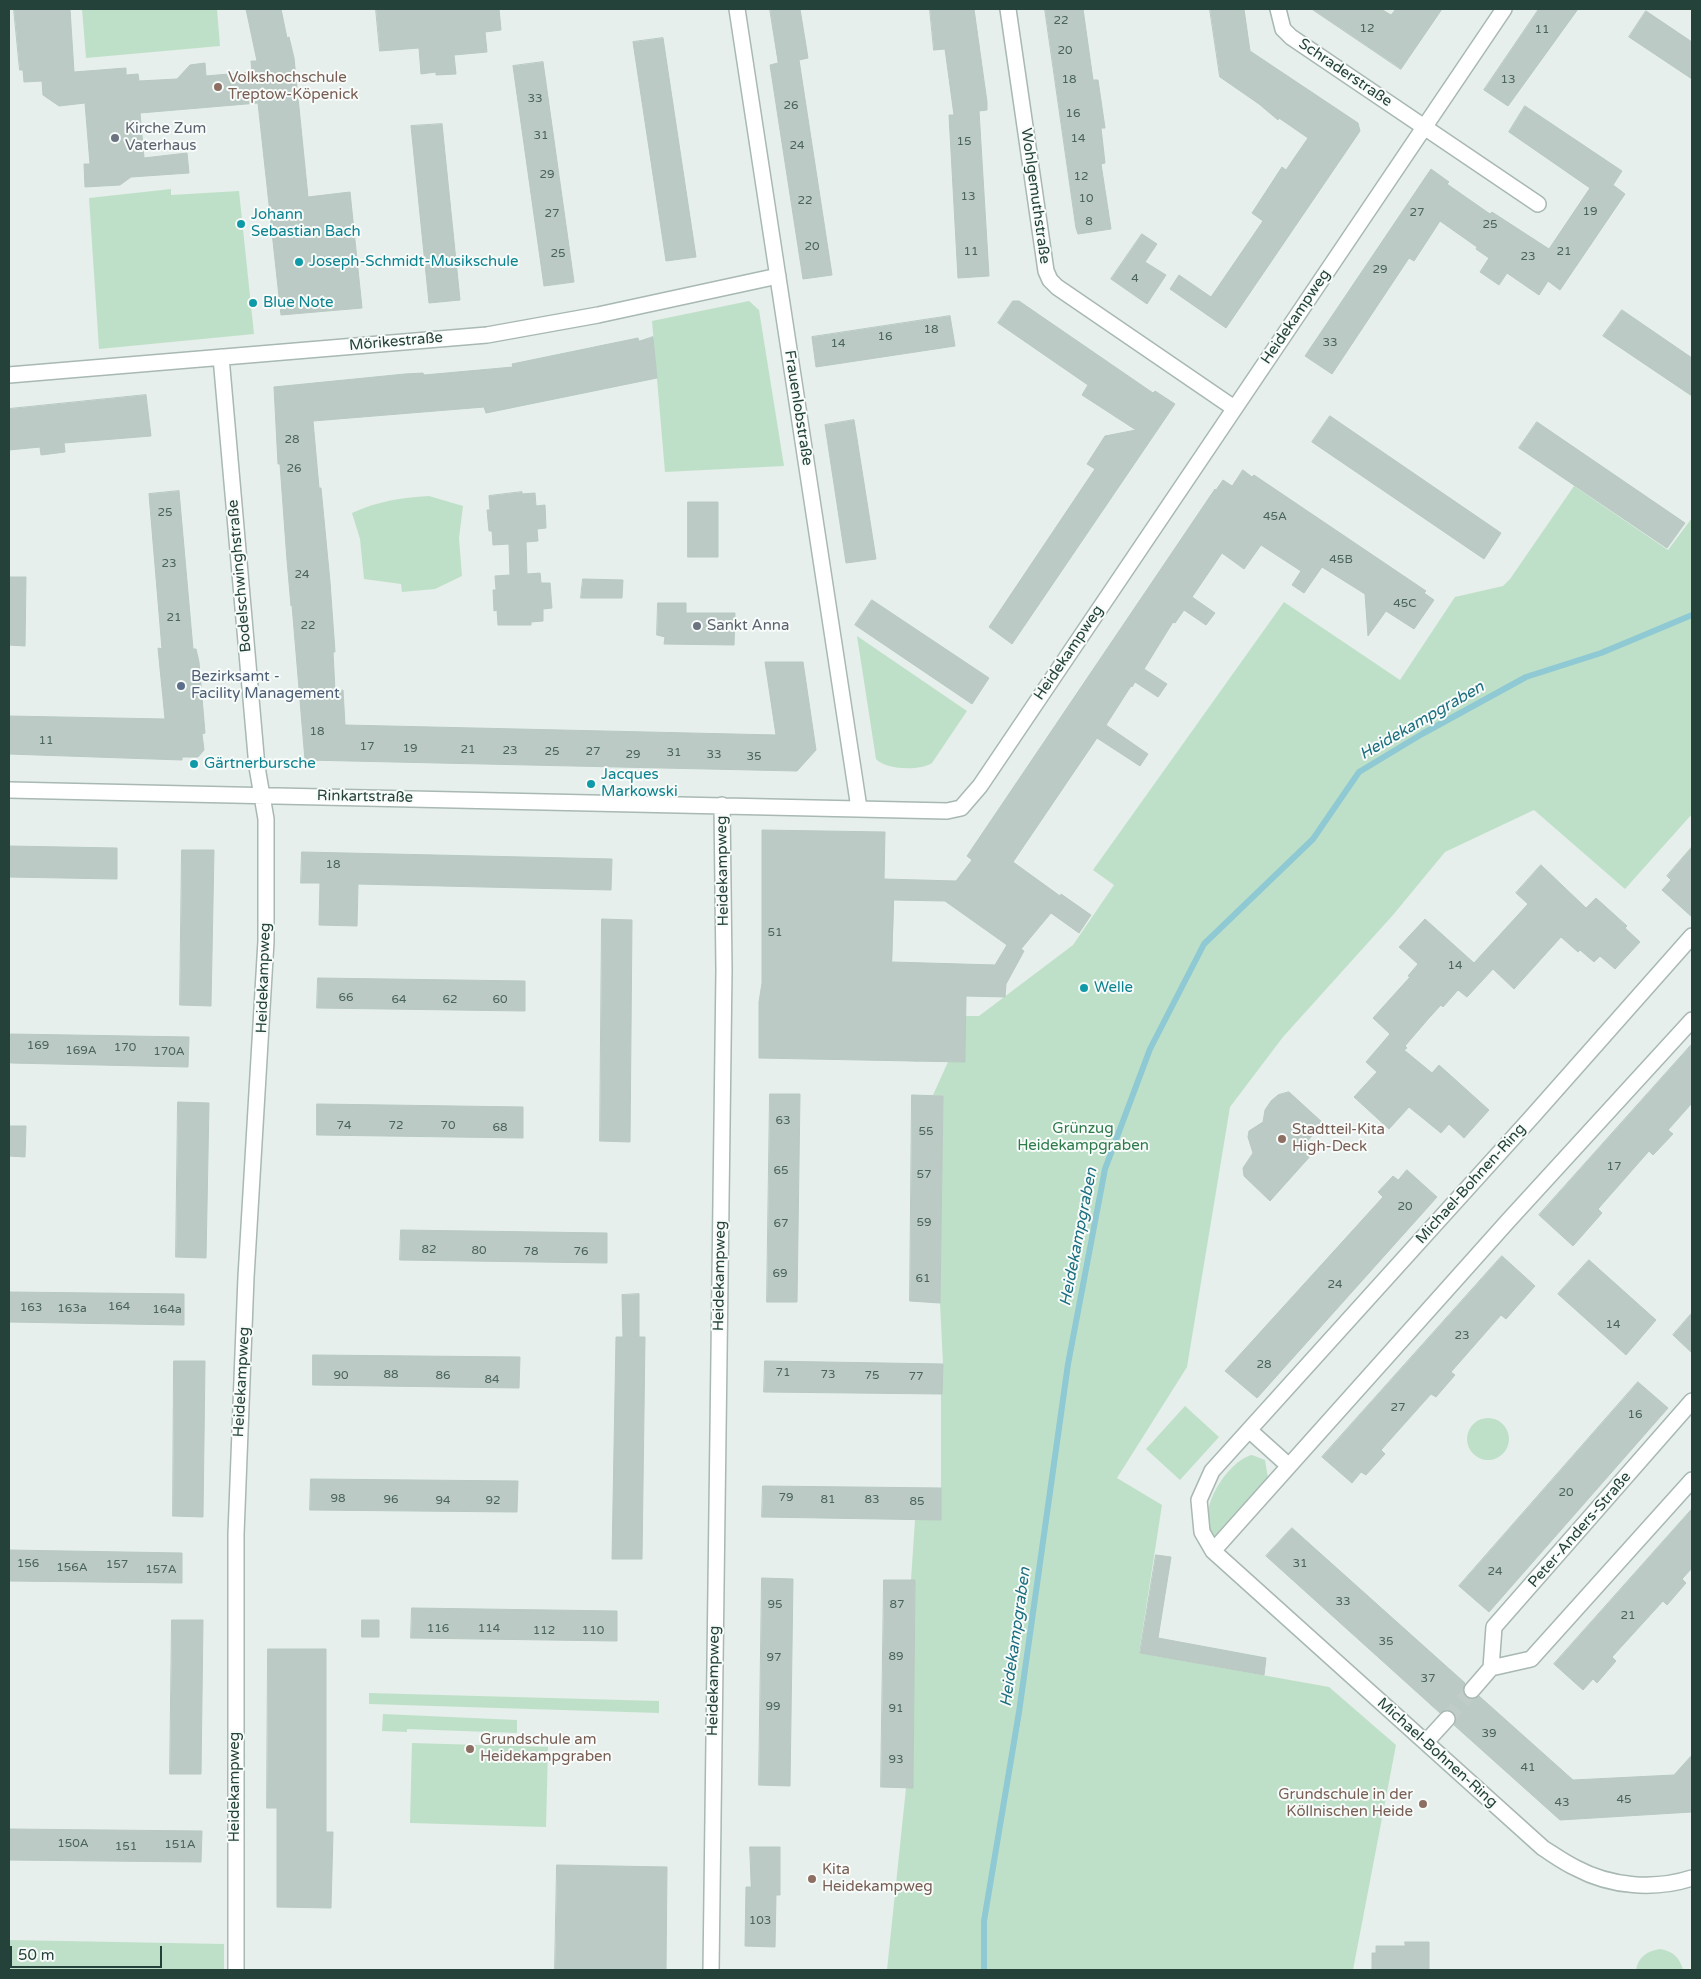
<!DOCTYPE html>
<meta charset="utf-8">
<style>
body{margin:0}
#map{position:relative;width:1701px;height:1979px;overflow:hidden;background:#e6efeb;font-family:"Varela Round",sans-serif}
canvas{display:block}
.frame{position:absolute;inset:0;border:10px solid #24423a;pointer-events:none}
.scale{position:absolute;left:10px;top:1946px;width:152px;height:22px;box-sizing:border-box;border:2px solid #24423a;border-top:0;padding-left:6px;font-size:15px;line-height:18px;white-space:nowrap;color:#24423a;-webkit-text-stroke:4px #f7fbf9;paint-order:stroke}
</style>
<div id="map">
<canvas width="1701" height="1979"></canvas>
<div class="frame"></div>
<div class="scale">50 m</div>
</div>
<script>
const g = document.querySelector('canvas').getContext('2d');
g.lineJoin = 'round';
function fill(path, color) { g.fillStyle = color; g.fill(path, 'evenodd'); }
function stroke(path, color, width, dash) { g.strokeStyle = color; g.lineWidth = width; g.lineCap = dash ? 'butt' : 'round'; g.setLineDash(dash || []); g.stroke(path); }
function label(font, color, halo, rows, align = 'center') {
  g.font = font + ' "Varela Round",sans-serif'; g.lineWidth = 4; g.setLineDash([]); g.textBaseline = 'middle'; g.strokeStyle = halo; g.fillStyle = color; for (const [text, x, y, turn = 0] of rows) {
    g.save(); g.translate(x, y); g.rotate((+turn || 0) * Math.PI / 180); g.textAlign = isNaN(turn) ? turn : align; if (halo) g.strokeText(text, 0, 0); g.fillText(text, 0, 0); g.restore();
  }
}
const green = new Path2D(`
 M82 9H217L220 46 86 58Z
 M171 189V195L239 191 254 334 99 349 89 198Z
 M749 301 759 310 784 466 665 472 652 321Z
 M1574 486 1668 550 1692 518V814L1625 889 1534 810 1445 852 1393 915 1283 1037 1230 1107 1187 1367 1117 1478 1162 1505 1139 1653 1329 1687 1396 1745 1353 1970H887L906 1788 913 1787 915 1581 911 1580 915 1520 941 1519V1394L943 1364 940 1303 943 1096 933 1095 948 1062H965L966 1026 920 1025 919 1062 898 1060 899 1016H979L1073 945 1114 885 1093 870 1284 602 1400 680 1455 597 1503 586 1510 579Z
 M429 496 463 506 459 538 462 576 435 589 402 592 401 584 364 579 360 539 352 513C378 501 400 498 429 496Z
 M857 636 967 711 932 763C920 771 886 770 876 759Z
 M1185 1406 1219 1437 1180 1480 1146 1449Z
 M1467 1439a21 21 0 1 1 42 0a21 21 0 1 1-42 0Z
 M1252 1455 1265 1460 1268 1478 1216 1537C1191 1516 1228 1460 1252 1455Z
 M369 1693 659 1701V1713L369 1704Z
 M383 1714 517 1720V1733L407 1729V1732L382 1731Z
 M412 1743 548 1747 546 1827 410 1823Z
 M9 1940 224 1944V1970H9Z
 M1660 1949C1673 1951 1680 1958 1683 1970H1636C1638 1957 1647 1951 1660 1949Z`);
const stream = new Path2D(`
 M984 1970V1921L1019 1712 1068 1364 1105 1169 1150 1049 1204 944 1313 839 1359 772 1422 734 1526 677 1601 653 1692 615`);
const building = new Path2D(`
 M14 9H70L74 72 126 68V75L138 74 139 81 177 79 190 65 205 63 206 76 252 72 251 61H257L246 9H281L287 38 289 37 294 58 308 197 350 192 362 308 281 315 258 103 140 113 144 158 187 153 189 173 131 177 120 185 85 187 84 164H90L85 103 59 106 43 95 42 81 24 82 23 70H20Z
 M376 9H499L501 30 485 32 487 52 454 55 456 74 436 75V72L421 74 419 48 380 51Z
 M770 9H800L808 58 799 60 832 275 803 279 770 65 778 63Z
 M930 9H974L987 102V110L979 111 989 276 958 278 949 115H954L945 49 934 50Z
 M1045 9H1083L1093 80H1098L1105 128H1101L1105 163 1101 164 1111 229 1078 234 1076 228Z
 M1210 9H1244L1250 51 1358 123 1360 131 1226 328 1170 289 1179 275 1211 297 1263 221 1252 213 1282 167 1286 170 1308 138 1279 118 1278 120 1259 104 1220 77Z
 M1312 9H1381L1391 15 1396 9H1442L1401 69Z
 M1539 9H1578L1508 106 1484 90Z
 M1646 11 1692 42V79L1629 37Z
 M663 38 696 257 666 261 633 42Z
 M543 62 574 282 544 286 513 66Z
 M1525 106 1622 171 1613 185 1625 194 1560 290 1548 281 1539 295 1507 273 1499 285 1480 272 1489 258 1476 249 1477 247 1440 221 1414 261 1409 258 1332 374 1305 356 1431 169 1449 182 1447 184 1490 214 1492 212 1549 249 1590 188 1509 132Z
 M442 124 460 300 429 303 411 126Z
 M1142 234 1157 244 1145 262 1166 275 1147 304 1111 279Z
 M1013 301H1019L1153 393 1155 391 1175 404 1012 644 989 627 1095 469 1087 464 1105 436 1136 430 1082 395 1088 385 998 323Z
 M1622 310 1692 358V396L1603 336Z
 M950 316 955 346 816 367 812 337Z
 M653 337 657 378 486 413 484 407 313 421 319 488H321L330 582 335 652H333L335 691 343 690 345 725 776 735 765 662H803L816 750 797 771 305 760 292 605 291 606 287 560 280 464H278L274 387 405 374 423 373 424 375 513 367 512 364 638 338 639 341Z
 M146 395 151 436 64 443 65 452 41 455 40 447 9 450V409Z
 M1330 416 1501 533 1484 559 1312 442Z
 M854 420 876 559 846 563 825 425Z
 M1537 422 1685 523 1667 548 1519 448Z
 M1243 470 1252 477 1254 475 1426 591 1424 593 1434 600 1414 629 1386 611 1368 636 1365 594 1322 567 1304 593 1292 585 1301 571 1261 545 1244 569 1222 553 1192 597 1215 613 1206 625 1184 610 1175 623 1173 622 1144 669 1167 684 1158 697 1135 682 1132 687 1131 686 1106 725 1148 754 1140 766 1097 738 1013 862 1060 896 1061 894 1091 915 1079 933 1051 913 1021 949 1024 951 1006 984 1005 997 966 996 965 1062 759 1058V1002L762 983V830L885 832 884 879 956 881 972 860 967 856 1215 489 1216 490 1223 480 1232 486ZM894 900 945 901 1007 945 995 965 892 962Z
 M179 491 193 649H196L199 662 205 733 202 734 204 750 198 757H182V760L9 754V716L165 719 158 648 162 649 149 494Z
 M522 492V494L535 493 536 506 545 505 546 528 537 529 538 541 526 542 527 574 540 573 541 583H550L552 608 543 609V621L531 622V625H498L497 610 494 611 493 590H496L495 576 510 575 509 544 493 545 492 531H489L487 510H490L489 496Z
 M688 502H718V557H688Z
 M9 577H26L25 646 9 645Z
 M583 579 623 580 622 598H581Z
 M872 600 989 678 972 704 855 625Z
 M658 603H686V613H735L734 645 664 644 665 637 657 635Z
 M9 846 117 848V879L9 877Z
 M1692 847V917L1662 890 1671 880 1667 876Z
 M182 850H214L211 1006 180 1005Z
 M302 852 612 859 611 890 358 884 357 926 319 925 320 883H301Z
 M1541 865 1586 908 1596 898 1627 926 1625 928 1640 942 1615 969 1600 956 1594 962 1580 950 1578 952 1561 937 1514 989 1493 969 1467 997 1458 990 1443 1007 1441 1005 1429 1018 1405 1046 1407 1048 1404 1050 1432 1073 1439 1065 1489 1110 1464 1138 1449 1124 1441 1133 1409 1107 1389 1129 1354 1097 1377 1072 1366 1062 1390 1034 1373 1018 1410 977 1408 976 1418 964 1399 947 1425 919 1474 963 1528 904 1516 893Z
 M602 919 632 920 630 1142 600 1141Z
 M318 978 525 981V1011L317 1008Z
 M11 1034 189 1037 188 1067 11 1063Z
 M1692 1044V1103L1668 1130 1673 1134 1653 1155 1649 1151 1598 1209 1602 1213 1573 1246 1539 1215Z
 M1289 1092 1323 1123 1304 1145 1313 1153 1270 1201 1244 1176 1243 1168 1253 1153 1248 1137 1249 1131 1263 1122 1265 1110 1271 1101 1278 1095Z
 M770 1094H800L797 1302H767Z
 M912 1095 943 1096 940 1303 910 1301Z
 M178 1102 209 1103 206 1258 176 1257Z
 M317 1104 523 1107V1138L317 1135Z
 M9 1126H26L25 1157 9 1156Z
 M1407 1170 1437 1197 1257 1398 1225 1371 1383 1197 1378 1192 1393 1176 1398 1180Z
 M401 1230 607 1233V1263L400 1260Z
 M1502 1256 1535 1286 1506 1319 1501 1315 1451 1372 1455 1375 1436 1397 1431 1394 1381 1450 1385 1454 1366 1475 1361 1472 1352 1483 1322 1457Z
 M1589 1260 1656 1320 1626 1355 1558 1294Z
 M9 1292 184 1294V1325L9 1322Z
 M639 1294V1337H645L642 1559H612L616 1337H623L622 1295Z
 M1692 1313V1353L1673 1335Z
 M313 1355 520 1357 519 1388 313 1385Z
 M174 1361H205L203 1517 173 1516Z
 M765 1361 943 1364 942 1394 764 1392Z
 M1638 1382 1668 1408 1489 1612 1459 1586Z
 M311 1479 518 1481 517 1512 310 1510Z
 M763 1486 941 1488V1520L762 1517Z
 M1692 1509V1568L1682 1579 1686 1583 1667 1605 1663 1601 1612 1657 1616 1661 1597 1683 1593 1679 1583 1690 1554 1664Z
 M1292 1528 1465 1683 1463 1689 1466 1697 1471 1699 1479 1696 1573 1780 1674 1775 1692 1755V1812L1560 1820 1454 1725 1456 1717 1453 1712 1445 1710 1440 1713 1266 1556Z
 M9 1550 182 1553V1583L9 1581Z
 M1156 1555 1171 1557 1158 1638 1266 1658 1264 1675 1140 1653Z
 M762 1578 793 1579 790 1786 759 1785Z
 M884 1580H915L913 1788 881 1787Z
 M412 1608 617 1611V1641L411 1638Z
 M172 1620H203L201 1774H170Z
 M362 1620H379V1637H362Z
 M268 1649H326V1832H333L331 1908 277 1907V1808H267Z
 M9 1829 202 1831 201 1862 9 1860Z
 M750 1847H780V1895H776L775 1947 745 1946 746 1887H751Z
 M557 1865 667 1867 666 1970H555Z
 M1405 1942H1429V1970H1372V1953H1376V1946H1405Z`);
const streetTunnel = new Path2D(`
 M1447 1719 1472 1690`);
const street = new Path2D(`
 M737 9 859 808
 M1008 9 1046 271 1050 280 1057 287 1234 408
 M1278 9 1283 29 1291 37 1538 204
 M221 357 257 767 266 819V941L246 1277 236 1534V1970
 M9 375 487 335 598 315 778 276
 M9 790 947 811 961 808 980 786 1504 9
 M1692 936 1531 1118 1212 1471 1199 1500 1202 1532 1213 1551 1543 1848C1554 1855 1565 1863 1576 1868 1611 1887 1655 1890 1692 1878
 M1249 1430 1289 1466
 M1213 1551 1508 1221 1692 1020
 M1491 1668 1494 1627 1692 1401
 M1472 1690 1491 1668 1531 1659 1692 1480
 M1426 1742 1447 1719
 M711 1970 724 970 722 805`);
const markers = [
 [218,87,5,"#8d6e63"],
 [115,138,5,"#6b7280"],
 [241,224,5,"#0f9aa8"],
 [299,262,5,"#0f9aa8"],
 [253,303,5,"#0f9aa8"],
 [697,626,5,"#6b7280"],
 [181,686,5,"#5c6f8a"],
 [194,764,5,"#0f9aa8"],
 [591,784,5,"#0f9aa8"],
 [1084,988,5,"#0f9aa8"],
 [1282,1139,5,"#8d6e63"],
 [470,1749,5,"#8d6e63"],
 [1423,1804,5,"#8d6e63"],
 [812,1879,5,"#8d6e63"]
];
const numberNames = [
 ["22",1061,21],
 ["12",1367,29],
 ["11",1542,30],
 ["20",1065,51],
 ["18",1069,80],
 ["13",1508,80],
 ["33",535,99],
 ["26",791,106],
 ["16",1073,114],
 ["31",541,136],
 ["14",1078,139],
 ["15",964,142],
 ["24",797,146],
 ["29",547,175],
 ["12",1081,177],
 ["13",968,197],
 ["10",1086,199],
 ["22",805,201],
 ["19",1590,212],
 ["27",1417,213],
 ["27",552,214],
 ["8",1089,222],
 ["25",1490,225],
 ["20",812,247],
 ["11",971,252],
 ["21",1564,252],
 ["25",558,254],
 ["23",1528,257],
 ["29",1380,270],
 ["4",1135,279],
 ["18",931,330],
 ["16",885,337],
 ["33",1330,343],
 ["14",838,344],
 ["28",292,440],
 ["26",294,469],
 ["25",165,513],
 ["45A",1275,517],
 ["45B",1341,560],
 ["23",169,564],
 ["24",302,575],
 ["45C",1405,604],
 ["21",174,618],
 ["22",308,626],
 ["18",317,732],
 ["11",46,741],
 ["17",367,747],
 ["19",410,749],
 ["21",468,750],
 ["23",510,751],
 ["25",552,752],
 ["27",593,752],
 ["31",674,753],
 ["29",633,755],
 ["33",714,755],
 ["35",754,757],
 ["18",333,865],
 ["51",775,933],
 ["14",1455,966],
 ["66",346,998],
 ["64",399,1000],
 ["62",450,1000],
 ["60",500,1000],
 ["169",38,1046],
 ["170",125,1048],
 ["169A",81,1051],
 ["170A",169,1052],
 ["63",783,1121],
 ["74",344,1126],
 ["72",396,1126],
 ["70",448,1126],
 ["68",500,1128],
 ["55",926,1132],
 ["17",1614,1167],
 ["65",781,1171],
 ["57",924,1175],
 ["20",1405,1207],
 ["59",924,1223],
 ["67",781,1224],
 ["82",429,1250],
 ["80",479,1251],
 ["78",531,1252],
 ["76",581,1252],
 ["69",780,1274],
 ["61",923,1279],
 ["24",1335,1285],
 ["164",119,1307],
 ["163",31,1308],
 ["163a",72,1309],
 ["164a",167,1310],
 ["14",1613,1325],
 ["23",1462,1336],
 ["28",1264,1365],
 ["71",783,1373],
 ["88",391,1375],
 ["73",828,1375],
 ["90",341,1376],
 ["86",443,1376],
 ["75",872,1376],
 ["77",916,1377],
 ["84",492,1380],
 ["27",1398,1408],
 ["16",1635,1415],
 ["20",1566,1493],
 ["79",786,1498],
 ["98",338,1499],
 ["96",391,1500],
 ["81",828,1500],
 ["83",872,1500],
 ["94",443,1501],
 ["92",493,1501],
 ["85",917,1502],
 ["156",28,1564],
 ["31",1300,1564],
 ["157",117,1565],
 ["156A",72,1568],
 ["157A",161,1570],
 ["24",1495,1572],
 ["33",1343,1602],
 ["95",775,1605],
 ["87",897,1605],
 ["21",1628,1616],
 ["116",438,1629],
 ["114",489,1629],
 ["112",544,1631],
 ["110",593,1631],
 ["35",1386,1642],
 ["89",896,1657],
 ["97",774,1658],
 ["37",1428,1679],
 ["99",773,1707],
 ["91",896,1709],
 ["39",1489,1734],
 ["93",896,1760],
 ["41",1528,1768],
 ["45",1624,1800],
 ["43",1562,1803],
 ["150A",73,1844],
 ["151A",180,1845],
 ["151",126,1847],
 ["103",760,1921]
];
const streetNames = [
 ["Schraderstraße",1345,73,34],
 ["Wohlgemuthstraße",1035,196,82],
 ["Heidekampweg",1296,317,-56],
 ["Mörikestraße",396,342,-5],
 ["Frauenlobstraße",798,408,81],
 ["Bodelschwinghstraße",240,576,-95],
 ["Heidekampweg",1069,653,-56],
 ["Rinkartstraße",365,797,1],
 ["Heidekampweg",723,871,-91],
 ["Heidekampweg",264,978,-88],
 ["Michael-Bohnen-Ring",1471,1184,-48],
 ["Heidekampweg",720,1276,-89],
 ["Heidekampweg",242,1382,-87],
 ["Peter-Anders-Straße",1580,1530,-49],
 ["Heidekampweg",714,1681,-89],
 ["Michael-Bohnen-Ring",1437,1753,42],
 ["Heidekampweg",235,1787,-90]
];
const educationNames = [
 ["Volkshochschule",228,78],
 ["Treptow-Köpenick",228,95],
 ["Stadtteil-Kita",1292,1130],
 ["High-Deck",1292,1147],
 ["Grundschule am",480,1740],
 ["Heidekampgraben",480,1757],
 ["Grundschule in der",1413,1795,"right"],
 ["Köllnischen Heide",1413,1812,"right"],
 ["Kita",822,1870],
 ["Heidekampweg",822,1887]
];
const worshipNames = [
 ["Kirche Zum",125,129],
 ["Vaterhaus",125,146],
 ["Sankt Anna",707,626]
];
const cultureNames = [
 ["Johann",251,215],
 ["Sebastian Bach",251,232],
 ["Joseph-Schmidt-Musikschule",309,262],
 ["Blue Note",263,303],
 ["Gärtnerbursche",204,764],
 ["Jacques",601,775],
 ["Markowski",601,792],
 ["Welle",1094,988]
];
const serviceNames = [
 ["Bezirksamt -",191,677],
 ["Facility Management",191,694]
];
const parkNames = [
 ["Grünzug",1083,1129],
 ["Heidekampgraben",1083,1146]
];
const waterNames = [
 ["Heidekampgraben",1422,721,-30],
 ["Heidekampgraben",1079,1237,-79],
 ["Heidekampgraben",1016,1637,-82]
];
fill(green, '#bfe0c8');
stroke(stream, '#8ec9d4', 6);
fill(building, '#bbcac4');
stroke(building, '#b8c9c2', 1);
stroke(streetTunnel, '#bfccc8', 15, [15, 8]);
stroke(street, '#a8b8b2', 18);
stroke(street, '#fff', 15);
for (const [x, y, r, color] of markers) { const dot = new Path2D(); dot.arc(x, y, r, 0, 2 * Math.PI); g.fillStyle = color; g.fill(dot); stroke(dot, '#f7fbf9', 2); }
label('12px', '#4a645c', null, numberNames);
label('15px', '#24423a', '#f7fbf9', streetNames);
label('15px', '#785e54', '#f7fbf9', educationNames, 'left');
label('15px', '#5b616d', '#f7fbf9', worshipNames, 'left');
label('15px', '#0d838f', '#f7fbf9', cultureNames, 'left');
label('15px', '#4e5e75', '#f7fbf9', serviceNames, 'left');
label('15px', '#2d7a4b', '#f7fbf9', parkNames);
label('italic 16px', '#1c6f80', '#f7fbf9', waterNames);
</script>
